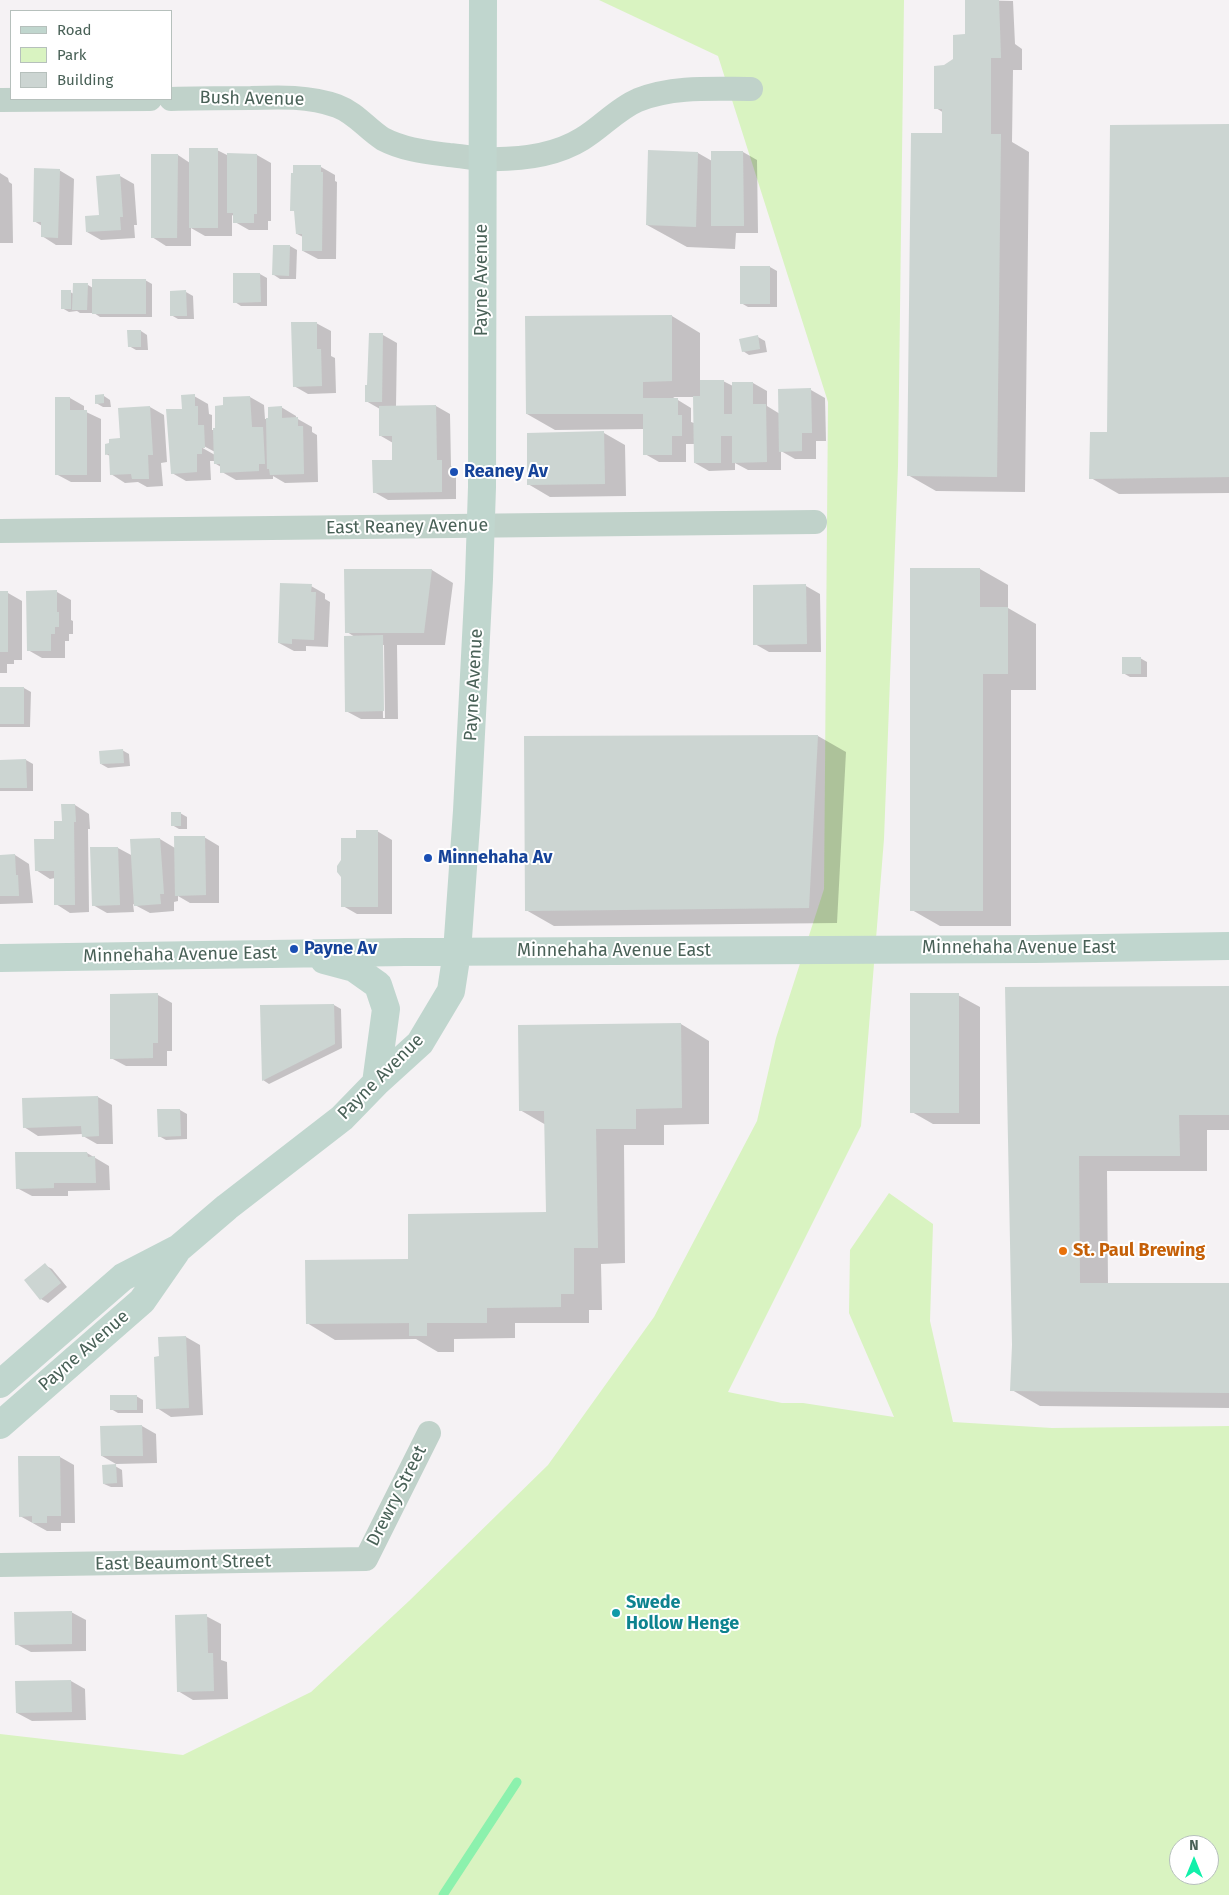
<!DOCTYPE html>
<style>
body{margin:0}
#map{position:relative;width:1229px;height:1895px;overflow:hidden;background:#f5f2f4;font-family:"Fira Sans",sans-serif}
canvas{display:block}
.legend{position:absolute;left:10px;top:10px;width:162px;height:90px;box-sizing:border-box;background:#fff;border:1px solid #b6c0bc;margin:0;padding:6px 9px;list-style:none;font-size:15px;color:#496157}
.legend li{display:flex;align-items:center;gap:10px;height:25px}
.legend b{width:25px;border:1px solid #b6c0bc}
.north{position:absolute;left:1169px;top:1835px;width:50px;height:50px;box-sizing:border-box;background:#fff;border:1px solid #b6c0bc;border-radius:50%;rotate:0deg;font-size:14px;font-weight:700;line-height:20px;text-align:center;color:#496157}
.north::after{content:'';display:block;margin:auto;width:18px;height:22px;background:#11f0aa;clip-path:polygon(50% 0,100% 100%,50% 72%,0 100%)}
</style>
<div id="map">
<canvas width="1229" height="1895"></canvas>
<ul class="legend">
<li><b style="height:6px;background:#c0d6ce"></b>Road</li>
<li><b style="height:14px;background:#d9f3c1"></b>Park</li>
<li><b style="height:14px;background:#ccd5d2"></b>Building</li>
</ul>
<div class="north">N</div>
</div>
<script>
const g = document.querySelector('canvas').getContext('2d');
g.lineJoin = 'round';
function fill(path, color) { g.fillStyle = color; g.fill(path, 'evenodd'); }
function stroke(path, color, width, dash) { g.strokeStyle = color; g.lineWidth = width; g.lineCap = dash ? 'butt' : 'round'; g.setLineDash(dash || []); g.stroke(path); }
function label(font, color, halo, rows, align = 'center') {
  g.font = font + ' "Fira Sans",sans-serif'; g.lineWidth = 4; g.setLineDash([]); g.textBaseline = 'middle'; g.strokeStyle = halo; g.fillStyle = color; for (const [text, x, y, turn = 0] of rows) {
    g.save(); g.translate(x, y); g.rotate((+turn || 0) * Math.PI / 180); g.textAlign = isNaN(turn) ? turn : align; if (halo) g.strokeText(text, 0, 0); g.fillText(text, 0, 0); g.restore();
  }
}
const green = new Path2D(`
 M599 0H904L898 466 884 839 861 1126 728 1392 782 1403H803L894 1417 849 1313 850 1250 889 1193 933 1224 930 1321 953 1422 1052 1428 1229 1426V1895H0V1734L183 1755 311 1692 409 1601 548 1465 654 1317 757 1121 776 1038 824 889 828 402 718 56ZM1179 1845H1209V1875H1179Z`);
const shadow = new Path2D(`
 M967 0 1013 1 1015 44 1022 49V70H1013L1012 142 1029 152 1025 492 936 491 908 475 947 135 944 113 936 108 945 66 954 60 971 36Z
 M1229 125V493L1119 494 1091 478Z
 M217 150 229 156 257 155 271 163V221H268V230H249L235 222V217L232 215V236H205L191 228V246H166L152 237 178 155 190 163Z
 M743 152 757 160 758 233H736L735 249 687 247 647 225 698 153 712 161Z
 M321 167 335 175V181L337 182 336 259H318L303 251V237L297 234 296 212 292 210Z
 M59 170 74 179 72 245H56L42 236V226L34 221Z
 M0 173 8 178 9 182 12 184 13 243H0Z
 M120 176 134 184 137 225H134L135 238 101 240 87 232 100 217Z
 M290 246 297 250 296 279H280L274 275Z
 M770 267 777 271V307H748L741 303Z
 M260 274 267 278V306H241L235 302Z
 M145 280 152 284V317H100L94 313H80L77 311 69 312 62 308 70 292 74 294 88 285 93 288Z
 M171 292H186L193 296 194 319H178L171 315Z
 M672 316 700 333V381H723L733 386 753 383 767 391V406L780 414 811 390 825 398 826 441H816V459H795L781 451V470H748L735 463V470L709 471 695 463V444H686V462H659L645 454 644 429 555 430 527 414ZM673 397H694V423L691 422V408Z
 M316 323 331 331V356L335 358 336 393 308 394 294 386Z
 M141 331 147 335 148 350H136L129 346Z
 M370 334 383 335 397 343 396 407 436 406 450 414 451 466 456 469V499L388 500 374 492 393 461V443L381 436 380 409 366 401 368 387Z
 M758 337 765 341 767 352 749 355 743 351Z
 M104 396 110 400 111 407H103L96 403Z
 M194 396 208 404 209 414 212 415V430H217L224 406 250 397 264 405 265 419H269L281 407 296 416V418L312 427V432L317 435 318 482 285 483 273 476V479L236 480 222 472 221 467 216 464 215 461H210L211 480 186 481 172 473 183 410ZM200 444 215 452V455L199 446Z
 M56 398H70L84 406V411L101 419V482H71L56 474Z
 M150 407 164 415 167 462 161 463 163 486 147 487 138 482 125 483 111 474 110 456 106 454Z
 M604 433 625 445 626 496 550 497 528 484Z
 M980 569 1008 585V608L1036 624V690H1011V926H940L912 910Z
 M346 570H432L453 583 445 645H397L398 719H361L346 711 355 637 347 632ZM382 645H384L385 718H383Z
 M311 586 325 594V599L330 602 328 647 306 646V651H294L279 643Z
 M806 586 820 594 821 652H769L755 644Z
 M0 592 8 593 22 601V660H14V664H7V673H0Z
 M57 592 71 600V620L73 621V634H69V641H65V658H42L28 650Z
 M1140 658 1147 662V677H1130L1123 673Z
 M0 688H24L31 692 30 727H0Z
 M818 736 846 752 837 923 554 926 526 910 525 738Z
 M122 750 129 754 130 766 108 768 101 764Z
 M26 760 33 764V791H0V761Z
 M63 805H75L89 814 90 829H88L89 912 70 913 56 904 55 878 50 879 36 870 56 840 63 822Z
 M180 813 187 817V829H179L172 825Z
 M377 831 392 840V914H357L343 906 357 839Z
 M204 837 219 846V903H190L178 896V901L174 902V911L150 913 133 904 134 912 107 913 93 905 118 848 133 856 160 839 175 848Z
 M15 855 29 864 33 903 0 904V856Z
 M1229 987V1130H1207V1171H1107L1108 1284H1229V1408L1040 1406 1012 1390 1013 1345 1006 988Z
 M158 995 172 1003V1051H167V1066H126L111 1058Z
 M958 995 980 1007V1124H933L912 1112Z
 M334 1005 341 1009 342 1048 269 1084 263 1080Z
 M681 1024 709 1041V1124L664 1125V1145H624L625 1263 601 1264 602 1310H589V1323H515V1338L454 1339V1352H438L416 1339 335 1340 307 1323 409 1260 547 1213 546 1125 520 1110Z
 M98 1097 112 1105 113 1144H97L83 1136V1134L38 1136 24 1127Z
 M158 1110H180L187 1114V1139L166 1140 159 1136Z
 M87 1153 109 1166 110 1190 68 1191V1196H32L17 1188Z
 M45 1265 52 1269 67 1287 48 1303 41 1299Z
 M186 1337 200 1345 203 1415 171 1417 157 1408 160 1357Z
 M136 1396 143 1400V1413H118L111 1409Z
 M142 1426 156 1434 157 1463 116 1464 102 1456Z
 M60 1457 74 1465 75 1523H61V1531H47L20 1516Z
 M115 1466 122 1470 123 1487H111L104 1484Z
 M71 1612 86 1620V1651L31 1652 16 1644Z
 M206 1616 221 1624V1660L227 1662 228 1699 193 1700 178 1691Z
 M71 1681 85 1689 86 1720 32 1721 17 1713V1682Z`);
const stream = new Path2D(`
 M443 1895 517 1782`);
const building = new Path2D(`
 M965 0H999L1001 58H991V134H1001L997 477 907 476 911 133H942V109H934V66L944 65 953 59V35L965 34Z
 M1229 124V477L1089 479 1090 432H1107L1110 125Z
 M189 148H218V228H189Z
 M648 150 698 152 696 227 646 225Z
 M711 151H743L744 226H711Z
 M227 153 257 154V214H254V223H233V213H227Z
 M151 154H178L177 238H151Z
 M293 165H321V172H323L322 251H302V234H296L294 211H290L291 173H293Z
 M34 168 60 169 58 238 41 237V222H33Z
 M120 174 123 217H120L121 230 86 232 85 216 99 215 96 176Z
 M273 245H290L289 276 272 275Z
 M740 266H770V304H740Z
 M233 273H260L261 302 233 303Z
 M92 279H146V314H92Z
 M73 283H88L87 310H72Z
 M61 290H71V309H61Z
 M186 290 187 316H170V291Z
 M672 315V381L643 382V398H678V415H682V436H672V455H643V414H526L525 316Z
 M291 322H317V349H321L322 386 293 387Z
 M127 330H141V347H128Z
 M369 333H383L382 402H365V385H367Z
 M758 335 760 349 742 352 739 339Z
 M700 380H724V414H732V382H753V404H766L767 462 732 463V436H721V463H694L693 396H700Z
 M811 388 812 433H802V451L779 452 778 389Z
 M104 394V403L95 404V395Z
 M195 394V406H198V425H204L205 448H202V454H197V472L171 474 166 409H182L181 395Z
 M250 396 252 427H263L265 464H259V471L220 473V464H214L213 428H215V406L223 405V397Z
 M55 397H70V410H87V475H55Z
 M436 405 437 460H442V492L373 493 372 460H392V436H379V406Z
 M150 406 153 455H148L149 479H132L131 474 110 475 109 454 105 455V444L109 443V439L120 438 118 408Z
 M282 406V418L298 417V426H303L304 474 270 475 269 469H267L266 418H268V407Z
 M604 431 605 484 527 485V433Z
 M910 568H980V607H1008V674H983V911H910Z
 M344 569H432L424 633H345Z
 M280 583 312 584 311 592H316L314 640 292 639V644L278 643Z
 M806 584 807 644 753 645V585Z
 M57 590V612H59V627H55V634H51V651H27L26 591Z
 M0 591H8V652H0Z
 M383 635 384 711 345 712 344 636Z
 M1122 657H1141V674H1122Z
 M0 687H24V724H0Z
 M818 735 809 908 525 911 524 736Z
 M123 749 124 763 100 764 99 751Z
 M26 759 27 788H0V760Z
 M61 804H75L76 822H74L75 905H54V871H35L34 839H54V821H62Z
 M171 812H181V826H171Z
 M356 830H378V907H341V877L337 872V866L341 860V838H356Z
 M174 836H205L206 895 175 896Z
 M160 838 164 894H160L161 904 134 906 130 839Z
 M90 847H118L120 905 92 906Z
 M15 854 16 875H18L19 896H0V855Z
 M1229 986V1115H1179L1180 1156H1079L1080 1283H1229V1393L1010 1391 1012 1345 1005 987Z
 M158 993V1043H153V1058L110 1059V994Z
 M910 993H959V1113H910Z
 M334 1004 335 1044 262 1081 260 1005Z
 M681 1023 682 1108 636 1109V1129H596L598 1248H574V1294H561V1307L487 1308V1323H427V1336H409V1323L306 1324 305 1260 408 1259V1214L546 1212 544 1111H519L518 1025Z
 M98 1096 99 1136 82 1137 81 1126 23 1128 22 1098Z
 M157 1109H180L181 1136 158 1137Z
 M15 1152H87L88 1157 95 1156 96 1183H54V1188L16 1189Z
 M45 1263 61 1283 40 1300 24 1280Z
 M186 1336 189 1408 156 1409 154 1357 159 1356 158 1337Z
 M110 1395H137V1410H110Z
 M142 1425 143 1456H101L100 1426Z
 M18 1456H60L61 1516H47V1523H32V1516L19 1517Z
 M116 1464 117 1483 103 1484 102 1465Z
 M72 1611V1644L15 1645 14 1612Z
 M207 1614 208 1653H213L214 1691 177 1692 175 1615Z
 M71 1680 72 1712 16 1713 15 1681Z`);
const street = new Path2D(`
 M171 99C198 98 224 98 251 98 280 97 309 96 337 106 356 113 367 129 383 139 404 150 427 152 449 155 460 156 472 158 483 159 516 160 553 157 582 139 602 127 617 109 638 100 674 86 713 89 751 89
 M0 100 150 99
 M0 531 815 522
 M0 1565 366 1559 429 1433`);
const secondary = new Path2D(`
 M0 958 405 952 1035 949 1229 946
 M324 960 354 968 378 985 386 1009 376 1083
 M0 1384 123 1277 179 1248 227 1207 342 1118 376 1083 420 1043 451 991 457 952 467 811 479 579 482 487 483 0
 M0 1425 142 1301 176 1252`);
const markers = [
 [454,472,5,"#1a4fb4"],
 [428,858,5,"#1a4fb4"],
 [294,949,5,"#1a4fb4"],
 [1063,1251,5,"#e8710a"],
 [616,1613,5,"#0f9aa8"]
];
const streetNames = [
 ["Bush Avenue",252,99,1],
 ["Payne Avenue",482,280,-90],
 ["East Reaney Avenue",407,527,-1],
 ["Payne Avenue",474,685,-87],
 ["Minnehaha Avenue East",1019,948],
 ["Minnehaha Avenue East",614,951],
 ["Minnehaha Avenue East",180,955,-1],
 ["Payne Avenue",381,1077,-45],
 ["Payne Avenue",84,1351,-41],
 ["Drewry Street",397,1496,-63],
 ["East Beaumont Street",183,1563,-1]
];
const transitNames = [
 ["Reaney Av",464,472],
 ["Minnehaha Av",438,858],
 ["Payne Av",304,949]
];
const foodNames = [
 ["St. Paul Brewing",1073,1251]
];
const cultureNames = [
 ["Swede",626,1603],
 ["Hollow Henge",626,1624]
];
fill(green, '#d9f3c1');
fill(shadow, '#0003');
stroke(stream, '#8cf1ad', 9);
fill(building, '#ccd5d2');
stroke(street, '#c0d2ca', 24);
stroke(secondary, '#c0d6ce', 28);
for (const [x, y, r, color] of markers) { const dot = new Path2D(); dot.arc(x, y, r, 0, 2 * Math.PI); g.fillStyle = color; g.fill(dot); stroke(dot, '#fff', 2); }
label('18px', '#496157', '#fff', streetNames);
label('bold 18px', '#164399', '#fff', transitNames, 'left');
label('bold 18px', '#c56008', '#fff', foodNames, 'left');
label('bold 18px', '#0d838f', '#fff', cultureNames, 'left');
</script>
